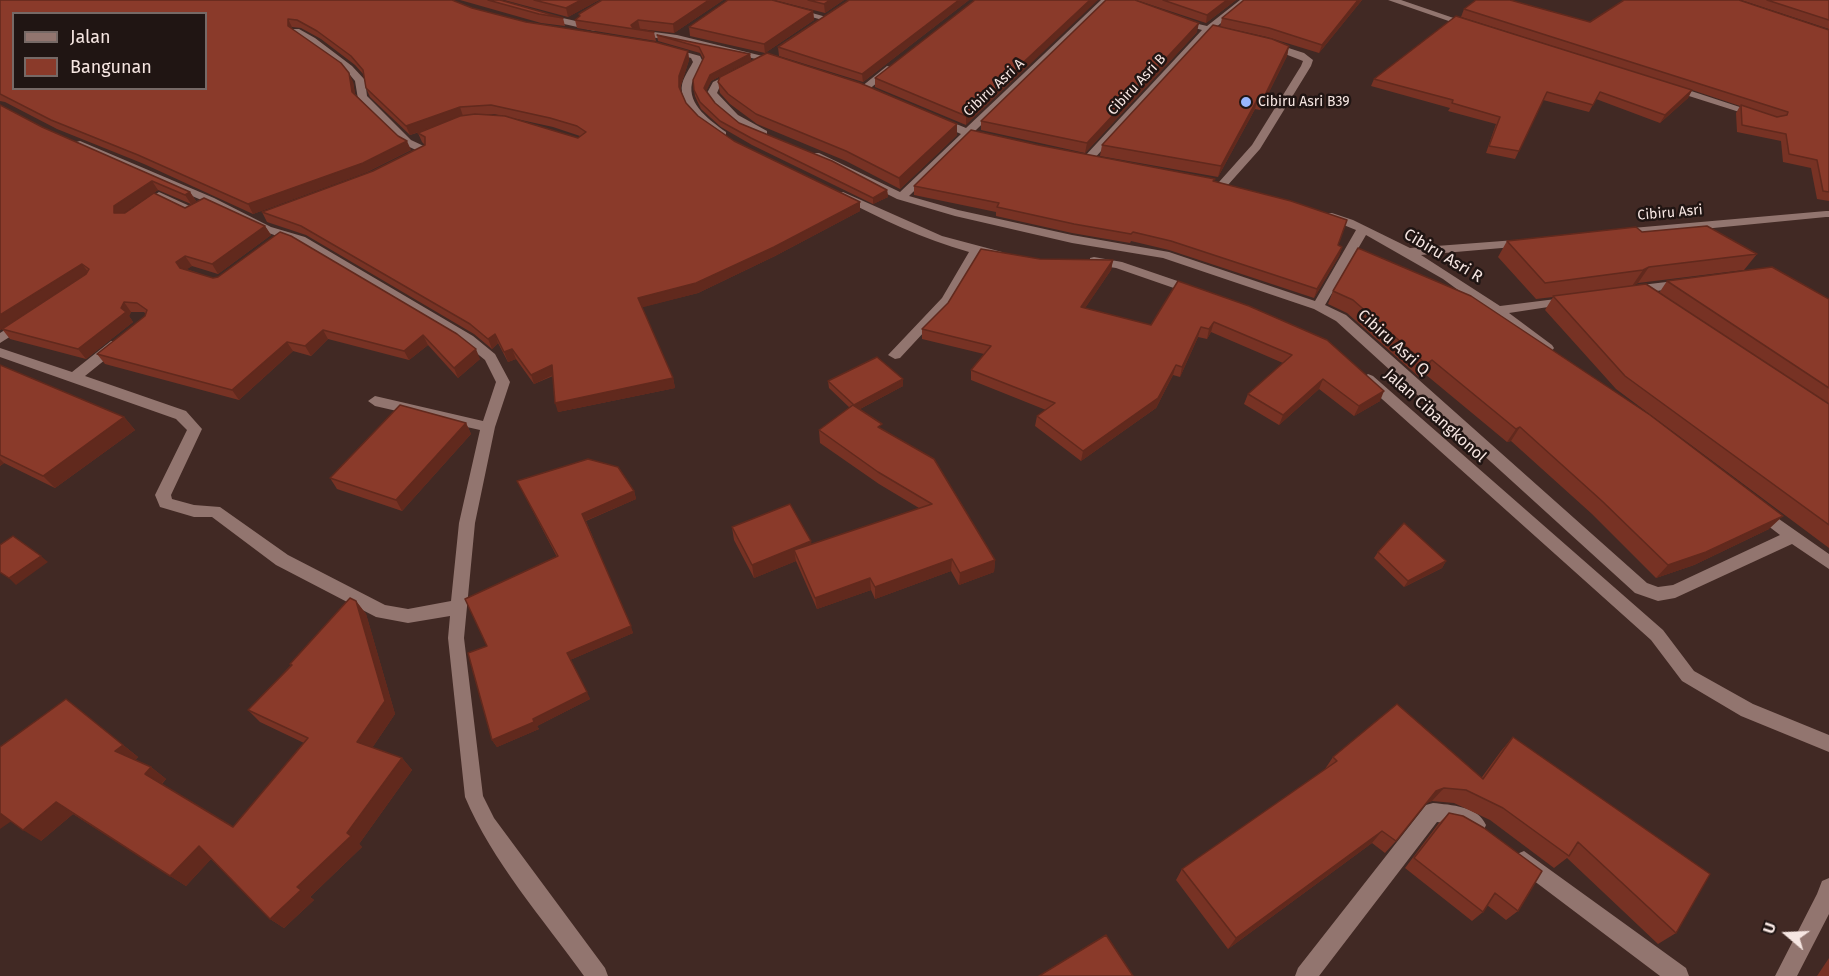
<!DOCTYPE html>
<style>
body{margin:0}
#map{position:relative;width:1829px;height:976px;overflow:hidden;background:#412924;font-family:"Fira Sans",sans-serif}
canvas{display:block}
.legend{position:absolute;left:12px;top:12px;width:195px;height:78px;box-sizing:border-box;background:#201513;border:2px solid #766966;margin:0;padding:8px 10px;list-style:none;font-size:18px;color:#f6e6e2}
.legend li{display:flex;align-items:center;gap:12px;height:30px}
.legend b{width:30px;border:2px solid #766966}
.north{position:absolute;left:1757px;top:904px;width:60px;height:60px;-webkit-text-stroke:4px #201513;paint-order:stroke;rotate:289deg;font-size:16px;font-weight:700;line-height:24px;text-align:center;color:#f6e6e2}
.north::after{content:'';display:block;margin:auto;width:21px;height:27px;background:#f6e6e2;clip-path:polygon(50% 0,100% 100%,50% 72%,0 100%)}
</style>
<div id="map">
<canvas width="1829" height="976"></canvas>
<ul class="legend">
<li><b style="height:8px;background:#92756f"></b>Jalan</li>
<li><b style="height:16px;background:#8a3a2a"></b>Bangunan</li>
</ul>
<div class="north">U</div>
</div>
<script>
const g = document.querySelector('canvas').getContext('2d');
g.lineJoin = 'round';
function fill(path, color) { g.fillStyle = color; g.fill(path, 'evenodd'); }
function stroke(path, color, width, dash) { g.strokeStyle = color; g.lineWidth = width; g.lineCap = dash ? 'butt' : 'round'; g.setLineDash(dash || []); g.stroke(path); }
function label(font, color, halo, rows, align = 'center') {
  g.font = font + ' "Fira Sans",sans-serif'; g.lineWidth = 5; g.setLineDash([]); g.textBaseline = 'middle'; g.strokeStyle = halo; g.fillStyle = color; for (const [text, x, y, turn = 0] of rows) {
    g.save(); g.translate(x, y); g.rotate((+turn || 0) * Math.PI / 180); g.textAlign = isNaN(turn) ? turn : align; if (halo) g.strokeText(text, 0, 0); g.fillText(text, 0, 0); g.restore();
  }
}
const minor = new Path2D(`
 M751 0H765L830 18 826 21Z
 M1101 0H1110L975 131 990 135V139L970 136 909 196 958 210 1072 235 1169 252 1315 301 1356 230 1324 217V213H1332L1353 220 1410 248 1529 239 1531 242 1525 246 1421 255 1500 306 1572 297 1574 300 1568 304 1509 313 1552 345 1554 348 1552 351H1542L1443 279 1366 235 1325 305 1346 315 1647 583 1658 587 1673 585 1780 535 1754 515 1751 511 1754 507 1759 505 1829 554V569L1792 544 1675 598 1658 601 1635 593 1336 321 1314 309 1163 258 1072 243 955 216 897 199 810 155 811 153H819L900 192 961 134 934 122V118H942L966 128Z
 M1240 0H1249L1215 28 1229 32V36L1210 32 1092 161H1084V157L1202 30 1177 23V19L1207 26Z
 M1388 0H1401L1474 25 1466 27Z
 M545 14 598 26 600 28 595 31 542 19 541 17Z
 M293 29H299L315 38 352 66 365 80 367 96 411 140 428 148V152L416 159H408V155L416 150 403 144 358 99 355 81 346 70 293 33Z
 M646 31 677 35 783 61 778 64 677 41 643 36V32Z
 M1270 42 1304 53 1313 60 1311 66 1260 149 1227 186H1219V182L1252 145 1301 66 1303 61 1267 47 1265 45Z
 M667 47 700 56 703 62C699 69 694 76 692 83 687 105 711 121 726 132V136C710 139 683 107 682 92 680 81 688 72 693 62L691 58 667 51Z
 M887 66 895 68 867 91H861V87Z
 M734 72 739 75 737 77 720 86 717 93 738 115 767 131V135C746 138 718 109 707 93L713 82Z
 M1670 86H1676L1761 114 1752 116 1670 90Z
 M80 141 214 198 271 227 305 237 473 336 495 354 510 382 495 427 475 523 464 638 483 796 494 818 605 968 608 976H584C543 919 492 861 465 797L448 638 450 616 408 623 376 617 276 565 212 517H194L160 507 155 495 187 430 176 419 0 357V348L72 372 111 341H121L123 344 121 347 85 376 186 411 202 429 171 495 172 499 194 505 220 507 288 555 385 605 408 609 451 601 459 523 480 430 375 406 368 401 375 396 483 421 496 382 485 360 463 342 297 243 263 231 206 202 76 146V142Z
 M159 192 194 208 196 210 190 213 186 212 160 200 147 209H139V205Z
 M843 192 942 236 1002 252 1004 255 998 259 980 255 951 303 900 358 895 359 888 355 942 298 969 252C923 239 881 219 839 197V193Z
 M1826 211H1829V217H1826L1621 237 1615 233 1621 229Z
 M1094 257 1122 262 1198 288 1200 291 1194 295 1116 268 1090 264V258Z
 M1683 280 1687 281 1689 284 1687 287 1633 294 1627 290 1633 286Z
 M22 319 27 320 28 323 27 326 0 343V333Z
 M1368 374 1373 376 1663 630 1694 671 1753 704 1829 735V752L1741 716 1682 681 1651 640 1363 382 1361 379Z
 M1433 803C1451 805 1478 806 1486 825L1483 832 1476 834 1456 824 1437 822 1319 976H1295L1298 968 1426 805Z
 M1524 851 1686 968 1689 976H1660L1517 868 1514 861 1517 854Z
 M1829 878V914L1797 976H1775L1817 894 1822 881Z`);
const wall = new Path2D(`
 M0 0 472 8 526 22 688 51 689 60 681 85V91L686 103 698 116 734 141 860 202V211L775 256 698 293 642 307 673 378 675 388 558 412 553 376 534 384 516 359 508 362 498 343 492 349 474 334 306 235 267 222 262 212 373 171 425 145 422 142 418 133 432 128 410 135 370 97 366 88 364 75 355 65 321 39 301 28 292 27V29L353 82 355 94 411 150 367 172 253 214 144 164 57 129 5 102 0 101ZM494 114 553 127 580 136 578 138 485 115Z
 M460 0H488L563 18 565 26 541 23Z
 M504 0H599L568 17Z
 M602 0H723L674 33 640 29 654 32 656 41 577 28 575 20Z
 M774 0H844L825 13Z
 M969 0 863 82 779 56 778 47Z
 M975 0 966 125 875 87V78Z
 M1136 0H1236L1206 23Z
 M1244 0H1362L1319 53 1267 37 1222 27 1289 46 1287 56 1260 110 1255 109 1218 177 1100 156 1102 145 1220 27 1222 18Z
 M1741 0H1829V29Z
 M1464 9 1590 22 1829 30V201L1817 199 1811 168 1783 162 1781 141 1737 132 1736 113 1740 106 1692 90 1688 98 1660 123 1596 99 1589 112 1543 100 1515 159 1486 153 1496 124 1448 111 1450 108 1371 86 1374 79 1606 63 1461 17Z
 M813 11 814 20 765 53 690 36 689 27Z
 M1197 32 1085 153 981 130V121Z
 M657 35 750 54 751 60 711 81 706 91 715 103 739 123 887 190 888 197 873 204 752 145 721 127 701 109 695 96 694 90 703 59 700 53 658 41Z
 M718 82 957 135 900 189 846 161 757 124 730 104 720 93Z
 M0 105 42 127 190 192 196 201 191 204 158 190 123 213 185 208 265 226 271 235 218 274 192 266 186 269 213 278 218 277 280 232 480 359 458 378 428 345 409 360 328 339 311 356 293 351 239 400 105 364 97 354 145 316 146 314 144 312H131L129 316 133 322 86 359 10 339 2 329 17 319 0 330Z
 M1038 145 1214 182 1342 247 1339 256 1314 298 1169 250 1131 241 1130 243 1072 233 996 216V212L914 195V186Z
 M1642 232 1757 254 1744 270 1638 283 1632 286 1659 293 1667 281 1829 299V548L1616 389 1545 310 1553 297 1536 299 1498 257 1507 241Z
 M1358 248 1769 529 1694 565 1656 578 1592 514 1511 441 1507 442 1425 374 1419 377 1347 313 1328 304 1333 291Z
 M1040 259 1113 260 1111 270 1085 308 1151 325 1178 281 1380 401 1354 416 1319 389 1279 425 1244 404 1248 394 1283 363 1211 332 1207 339 1198 337 1180 377 1173 375 1156 408 1081 461 1035 426 1037 416 1046 410 971 380V370L984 354 922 339V329Z
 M0 365 124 417 135 430 55 488 4 463 0 466Z
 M828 381 903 386 860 409 882 430 995 560 994 572 959 585 951 571 875 599 871 590 817 609 796 561 754 578 734 540 732 527 811 541V544L919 508 879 484 820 443 819 430 850 408 829 388Z
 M466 423 471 434 402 511 337 489 330 478Z
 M517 481 634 491 636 499 586 521 633 633 570 660 590 699 537 726 539 729 497 747 492 740 487 646 557 557Z
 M1378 552 1446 561 1442 568 1404 587 1374 558Z
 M356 601 366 614 395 714 372 748 402 758 412 770 359 844 362 847 310 897 314 900 284 928 270 919 211 859 186 886 73 814 41 841 66 699 138 757 135 760 151 767 166 779 162 784 233 827 304 743 260 722 248 710 291 665 290 664Z
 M1513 737 1676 933 1658 944 1567 858 1554 868 1490 820 1454 803 1432 801 1426 803 1396 841 1385 853 1372 843 1228 949 1176 880 1182 869 1325 769 1333 757 1482 777 1501 751Z
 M1449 813 1518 911 1506 920 1487 905 1483 912 1472 921 1405 868 1439 823Z
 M1829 958V976H1817Z`);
const shadedWall = new Path2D(`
 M581 0H599L568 17 566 8Z
 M709 0H723L674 33 673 24Z
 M830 0H844L825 13 824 4Z
 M959 0H969L863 82 862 74Z
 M1090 0H1098L966 125V116Z
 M1227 0H1236L1206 23 1207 15Z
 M1358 0H1362L1319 53 1322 45Z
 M813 11 814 20 765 53 764 44Z
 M288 19 292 27V35L288 26Z
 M638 20 640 29 632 28 631 25Z
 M1199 23 1197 32 1085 153 1087 143Z
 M1289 46 1287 56 1260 110 1263 99Z
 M688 51 689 60 681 85V96L679 87V76Z
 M750 54 751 60 711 81 705 94 704 88 710 75Z
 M349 73 353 82 356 101 352 92Z
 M1692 90 1688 98 1660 123 1665 115Z
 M1258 98 1255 109 1218 177 1221 166Z
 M460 107 463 116 410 135 406 126Z
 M957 124V135L900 189 899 178Z
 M407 141 411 150 367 172 253 214 248 204Z
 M152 181 158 190 121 215 114 213V206Z
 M887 190 888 197 873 204V198Z
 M190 192 196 201 191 204 185 195Z
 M860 202V211L775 256 698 293 640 308 638 298Z
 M265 226 271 235 218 274 212 264Z
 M1342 247 1339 256 1314 298 1317 289Z
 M185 256 192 266 183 272 176 262Z
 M1113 260 1111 270 1079 317 1081 307Z
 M82 264 89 273 0 330V315Z
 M1649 267 1638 283 1632 286 1643 270Z
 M124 302 131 312 129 316 133 322 86 359 78 349 121 308Z
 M1214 322 1211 332 1207 339 1209 329Z
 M1201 327 1198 337 1180 377 1182 367Z
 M323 330 328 339 311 356 305 346Z
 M495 334 498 343 492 349 488 339Z
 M423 335 428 345 409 360 404 351Z
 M287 342 293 351 239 400 232 390Z
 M476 349 480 359 458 378 454 368Z
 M512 349 516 359 508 362 504 352Z
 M1432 360 1425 374 1419 377 1426 364Z
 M552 365 555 374 534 384 531 375Z
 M1176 365 1173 375 1156 408 1081 461 1083 451Z
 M673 378 675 388 558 412 555 403Z
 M903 379V386L854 412V405Z
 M1323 379 1319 389 1279 425 1283 415Z
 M1384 391 1380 401 1354 416 1359 406Z
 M124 417 135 430 55 488 43 476Z
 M466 423 471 434 402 511 396 500Z
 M1520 427 1511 441 1507 442 1516 429Z
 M0 459 4 463 0 466Z
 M634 491 636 499 585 521 582 514Z
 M1783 516 1769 529 1694 565 1656 578 1668 565Z
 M811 541 813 554 794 550 796 561 754 578 752 565Z
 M41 556 48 562 16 585 9 578Z
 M952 559 951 571 875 599V587Z
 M995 560 994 572 959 585 960 573Z
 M1446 561 1442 568 1404 587 1408 581Z
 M870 578 871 590 817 609 815 598Z
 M356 601 366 614 395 714 368 754 357 742Z
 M631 626 633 633 570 660 567 653Z
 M587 692 590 699 537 726 539 729 497 747 492 740Z
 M123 745 138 757 131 763 115 751Z
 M402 758 412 770 359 844 362 847 310 897 314 900 284 928 270 919 297 887 347 833Z
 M151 767 166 779 160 785 145 774Z
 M1444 788 1432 801 1424 804 1436 791Z
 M56 802 73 814 41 841 23 830Z
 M0 812 13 820 0 829Z
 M1382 831 1372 843 1228 949 1236 938Z
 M199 846 213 857 186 886 170 876Z`);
const building = new Path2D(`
 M0 0H452L472 8 526 22 655 42 688 51 679 76V87L686 103 698 116 734 141 860 202 774 247 696 283 638 298 673 378 555 403 552 365 531 375 512 349 504 352 495 334 488 339 470 324 301 226 262 212 373 171 425 145V137L418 133 460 116 475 114 505 116 578 138 586 132 577 126 550 118 491 105 460 107 406 126 366 88 363 70 351 56 317 31 297 20 288 19V26L341 63 349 73 352 92 398 136 407 141 363 163 248 204 138 155 51 120 0 94ZM14 14H206V88H14Z
 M488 0H500L563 18 539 14Z
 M534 0H581L566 8Z
 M602 0H709L673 24 638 20 631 25 633 28 654 32 575 20 580 16 579 14Z
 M728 0H772L813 11 764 44 689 27Z
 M808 0H830L824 4Z
 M849 0H959L862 74 778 47Z
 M975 0H1090L966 116 875 78Z
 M1106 0H1135L1199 23 1087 143 981 121Z
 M1163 0H1227L1207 15Z
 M1244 0H1358L1322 45 1269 28 1222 18Z
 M1476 0H1510L1590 22 1624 0H1739L1829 30V192L1823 191 1817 160 1789 154 1786 134 1742 125 1741 105 1777 117 1787 115 1788 112 1464 9Z
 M1767 0H1829V20Z
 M1456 16 1692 90 1665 115 1600 92 1593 105 1547 92 1519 151 1489 146 1500 117 1452 103 1453 100 1374 79Z
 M1213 25 1272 39 1289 46 1263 99 1258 98 1221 166 1102 145Z
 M657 35 750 54 710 75 704 88 715 103 739 123 832 161 887 190 873 198 751 138 720 121 700 102 694 90 693 80 704 57 699 47Z
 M767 53 860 83 957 124 899 178 846 151 756 114 728 94 718 82 720 77Z
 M0 105 42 127 190 192 185 195 152 181 114 206V213H125L154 193 185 208 204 198 265 226 212 264 185 256 176 262 180 268 213 278 218 277 280 232 291 236 457 334 476 349 454 368 423 335 404 351 323 330 305 346 287 342 232 390 97 354 145 316 147 310 137 303 124 302 121 308 126 312 78 349 2 329 86 274 89 269 82 264 0 315Z
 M971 130 1038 145 1215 179 1213 181 1291 201 1347 220 1338 245 1342 247 1317 289 1171 241 1133 232 1131 234 1074 224 997 207 999 203 914 186Z
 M1707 226 1757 254 1649 267 1643 270 1545 283 1507 241 1636 227 1642 232Z
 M1358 248 1471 296 1650 415 1783 516 1706 552 1668 565 1602 501 1520 427 1516 429 1432 360 1426 364 1353 300 1333 291Z
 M981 249 1040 259 1113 260 1081 307 1151 325 1178 281 1249 306 1327 340 1384 391 1359 406 1323 379 1283 415 1248 394 1292 355 1214 322 1209 329 1201 327 1182 367 1176 365 1158 398 1083 451 1037 416 1055 403 971 370 991 346 922 329 948 303Z
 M1772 267 1829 299V388L1667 281Z
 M1646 284 1829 404V525L1625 376 1553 296Z
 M877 357 903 379 854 405 828 381Z
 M0 365 124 417 43 476 0 455Z
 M400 405 466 423 396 500 330 478Z
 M853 405 882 424 878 427 934 459 995 560 960 573 952 559 875 587 870 578 815 598 794 550 932 504 878 472 819 430Z
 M588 459 618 467 634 491 582 514 631 626 567 653 587 692 533 719 534 722 492 740 468 653 487 646 465 599 558 556 517 481Z
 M790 504 811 541 752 565 732 527Z
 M1404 523 1446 561 1408 581 1378 552Z
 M13 536 41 556 9 578 0 572V545Z
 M350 598 356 601 385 701 357 742 402 758 347 833 351 836 297 887 301 890 270 919 199 846 170 876 56 802 23 830 0 813V747L66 699 123 745 115 751 151 767 145 774 233 827 308 738 248 710 292 665 290 664Z
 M1397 704 1483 779 1513 737 1710 874 1676 933 1578 842 1569 856 1503 808 1466 790 1444 788 1436 791 1396 841 1382 831 1236 938 1182 869 1337 761 1333 757Z
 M1449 813 1463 816 1484 828 1542 871 1518 911 1495 893 1483 912 1414 858Z
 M1106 935 1133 976H1039Z`);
const markers = [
 [1246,102,6,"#98b6fd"]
];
const farStreetnames = [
 ["Cibiru Asri B",1137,85,-47],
 ["Cibiru Asri A",994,88,-43],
 ["Cibiru Asri",1670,213,-5]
];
const farPoinames = [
 ["Cibiru Asri B39",1258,102]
];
const streetNames = [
 ["Cibiru Asri R",1443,256,31],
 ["Cibiru Asri Q",1393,343,42],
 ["Jalan Cibangkonol",1435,416,42]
];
fill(minor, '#92756f');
fill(wall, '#773224');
fill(shadedWall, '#61291d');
fill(building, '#8a3a2a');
stroke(building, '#61291d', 1.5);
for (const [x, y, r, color] of markers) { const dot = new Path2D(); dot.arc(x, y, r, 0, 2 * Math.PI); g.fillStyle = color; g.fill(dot); stroke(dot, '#201513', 2); }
label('14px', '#f6e6e2', '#201513', farStreetnames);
label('14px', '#f6e6e2', '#201513', farPoinames, 'left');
label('16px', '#f6e6e2', '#201513', streetNames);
</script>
